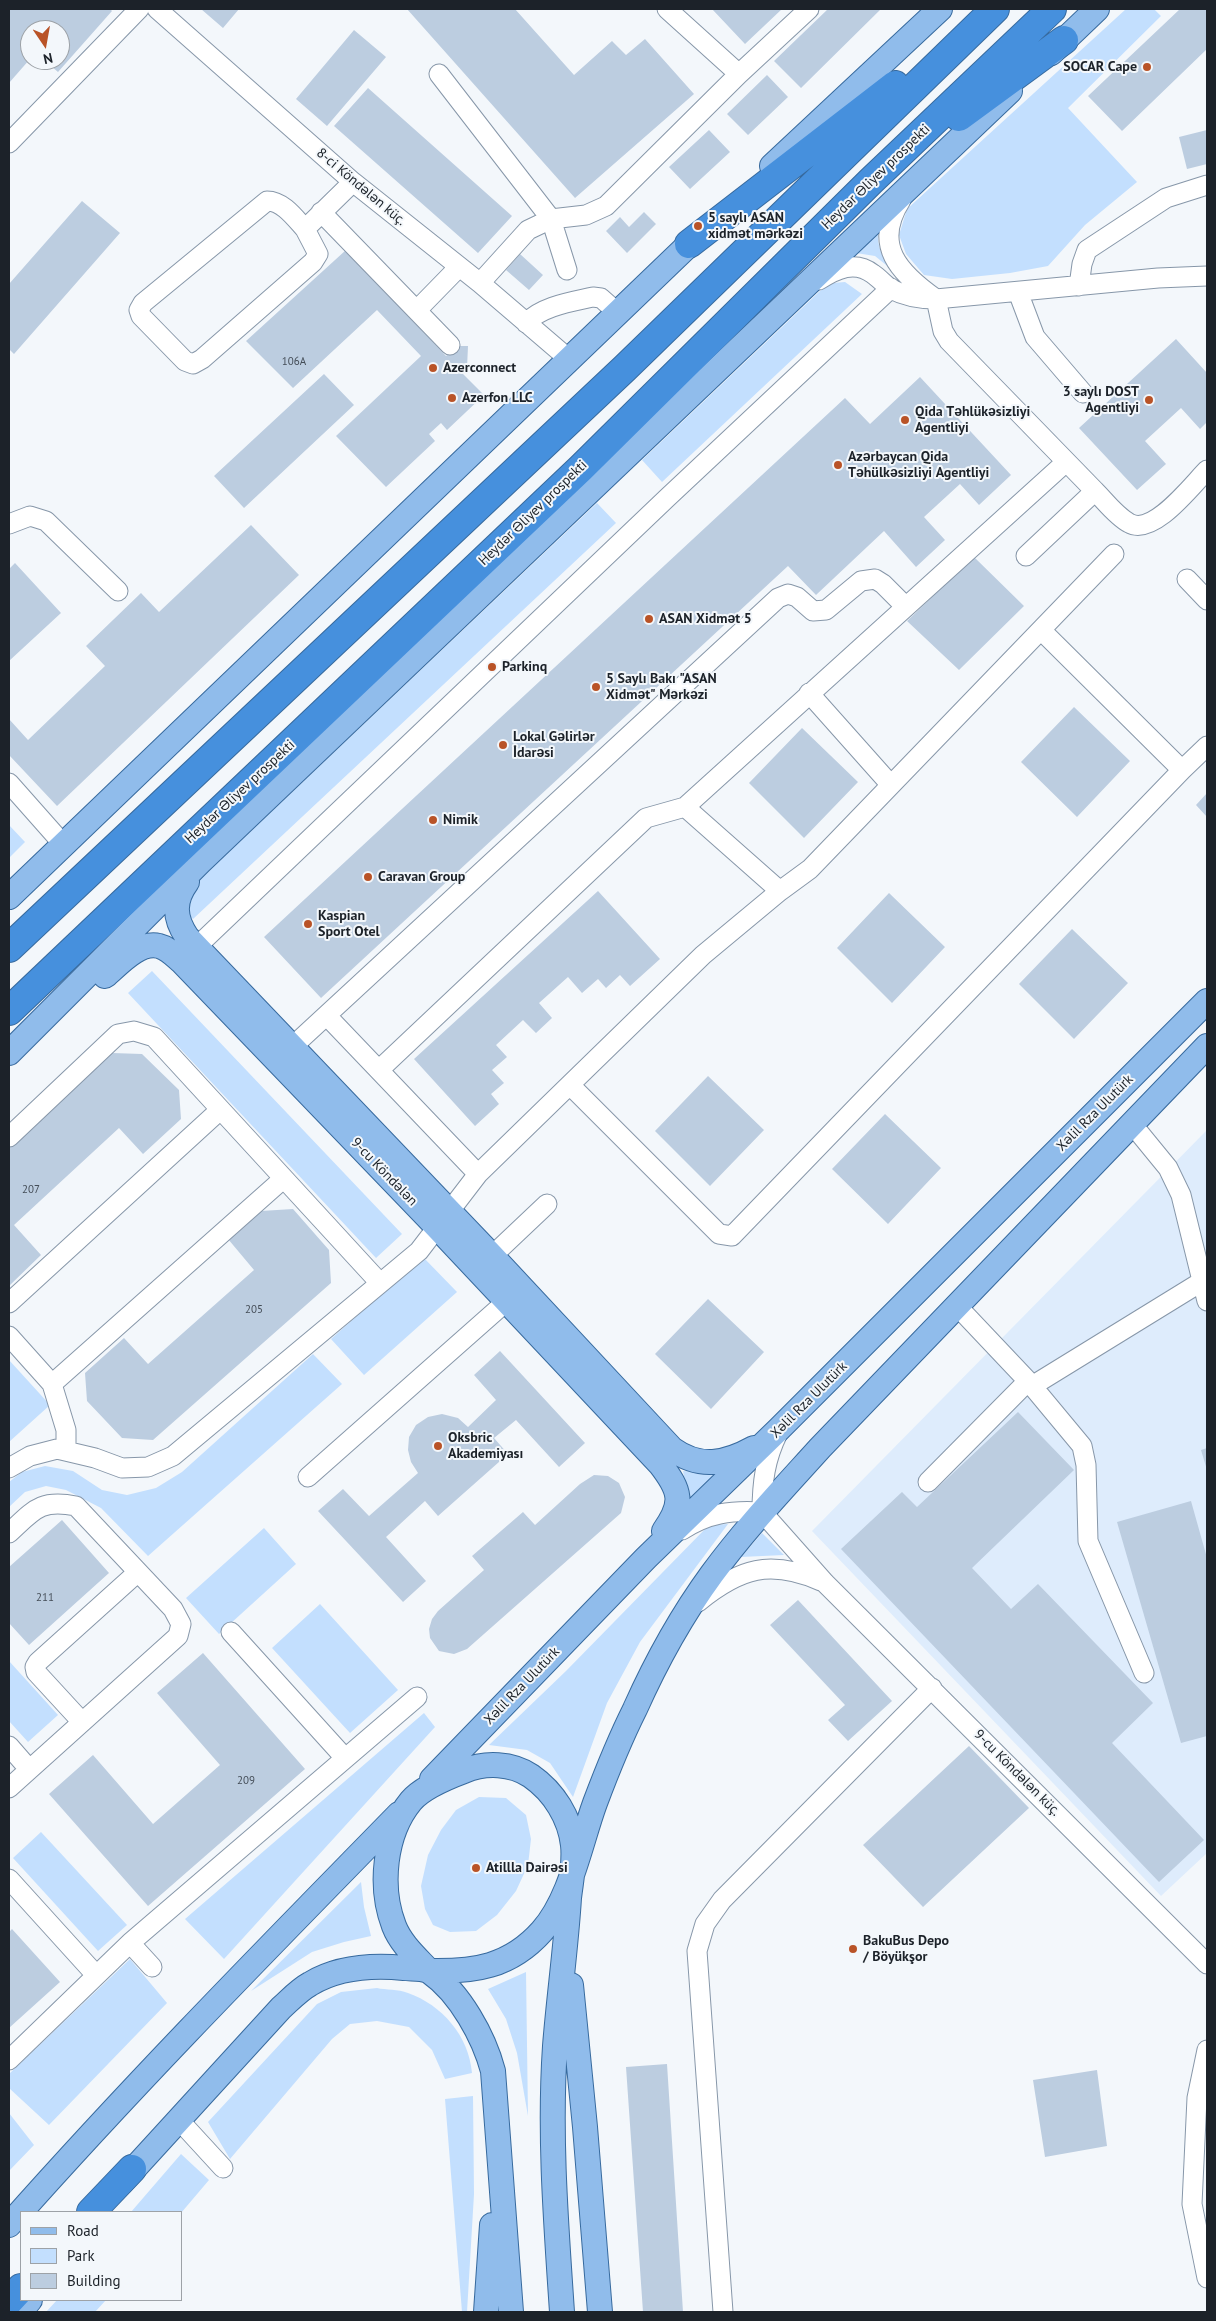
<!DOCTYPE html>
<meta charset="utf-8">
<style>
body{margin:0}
#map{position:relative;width:1216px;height:2321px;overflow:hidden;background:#f3f7fb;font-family:"PT Sans",sans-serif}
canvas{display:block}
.frame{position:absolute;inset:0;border:10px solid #1c2229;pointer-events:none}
.legend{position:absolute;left:20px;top:2211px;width:162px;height:90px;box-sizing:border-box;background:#f3f7fb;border:1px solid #9da2a7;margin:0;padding:6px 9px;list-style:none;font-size:15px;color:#1c2229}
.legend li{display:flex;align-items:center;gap:10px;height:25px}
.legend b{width:25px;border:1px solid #9da2a7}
.north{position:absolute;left:20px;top:20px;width:50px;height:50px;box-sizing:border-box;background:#f3f7fb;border:1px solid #9da2a7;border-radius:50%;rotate:168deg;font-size:14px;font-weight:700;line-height:20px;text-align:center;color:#1c2229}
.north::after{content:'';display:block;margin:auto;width:18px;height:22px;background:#b95327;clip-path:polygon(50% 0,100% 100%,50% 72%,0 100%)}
</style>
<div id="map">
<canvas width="1216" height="2321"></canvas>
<div class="frame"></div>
<ul class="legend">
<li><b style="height:6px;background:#90bceb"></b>Road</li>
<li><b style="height:14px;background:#c3dffe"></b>Park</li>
<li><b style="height:14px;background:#bccde0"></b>Building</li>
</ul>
<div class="north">N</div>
</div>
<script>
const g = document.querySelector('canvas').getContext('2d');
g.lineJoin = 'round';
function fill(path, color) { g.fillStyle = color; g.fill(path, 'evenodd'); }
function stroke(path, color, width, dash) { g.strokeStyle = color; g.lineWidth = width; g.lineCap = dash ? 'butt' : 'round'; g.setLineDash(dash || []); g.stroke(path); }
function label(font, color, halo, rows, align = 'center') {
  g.font = font + ' "PT Sans",sans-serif'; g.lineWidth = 4; g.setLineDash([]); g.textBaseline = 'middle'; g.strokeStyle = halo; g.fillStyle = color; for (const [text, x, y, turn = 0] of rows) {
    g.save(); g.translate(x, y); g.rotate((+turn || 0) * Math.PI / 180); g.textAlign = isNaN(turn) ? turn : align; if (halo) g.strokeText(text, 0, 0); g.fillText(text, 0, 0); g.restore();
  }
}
const built = new Path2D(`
 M1207 1130V1853L1161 1896 812 1531Z`);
const green = new Path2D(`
 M1126 9H1154L1161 16 1068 108 1137 182 1085 225 1048 266 1010 273 952 279 924 275 906 254 899 235 907 209Z
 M878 232C877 248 883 257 891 269L875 256 856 253Z
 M845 282 862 294 662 482 642 460 821 290 833 283Z
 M597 503 616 523 193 919 186 912 194 885Z
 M9 825 25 842 9 858Z
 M152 971 402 1234 376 1258 128 993Z
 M423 1257 457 1292 364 1375 331 1339Z
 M313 1354 342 1384 148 1556 101 1508 66 1490 46 1486 25 1492 9 1507V1482L22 1472 45 1466 73 1471 102 1490 127 1495 156 1488 182 1472Z
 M9 1360 50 1405 9 1442Z
 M683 1471 718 1473 689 1503Z
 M728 1524 640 1642 607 1703 573 1797 550 1763 527 1750 489 1745 566 1671 709 1525Z
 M264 1528 296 1564 219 1634 186 1598Z
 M762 1533 784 1555 741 1557Z
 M320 1604 398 1690 350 1733 272 1648Z
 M9 1661 58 1715 28 1742 9 1721Z
 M424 1713 435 1727 224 1959 185 1919Z
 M479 1797 506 1798 526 1815 531 1839 528 1865 516 1891 497 1915 476 1931 450 1932 433 1925 425 1909 421 1886 428 1855 441 1830 456 1810Z
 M41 1832 127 1925 98 1951 13 1858Z
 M361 1882 364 1907 371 1936 344 1942 312 1952 251 1991Z
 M130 1959 167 2003 49 2125 9 2088V2074Z
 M526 1972 528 2116 517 2053 506 2019 488 1989Z
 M377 1988C386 1990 398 1989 408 1993 442 2005 469 2036 472 2073L445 2079 432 2050 409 2027 377 2021 350 2024 332 2039 230 2159 208 2122 317 2004 341 1992Z
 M473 2096 474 2194 467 2312H462L445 2099Z
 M9 2113 34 2145 9 2171Z
 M181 2154 209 2180 181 2213 131 2212Z
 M57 2300H106L95 2312H46Z`);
const building = new Path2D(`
 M9 9H110L112 11 58 72 44 60H60V30H30V59L9 83Z
 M201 9H239L223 28Z
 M407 9H515L574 75 612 41 626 55 645 39 694 94 575 198Z
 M712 9H782L745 44Z
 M828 9H881L801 88 774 61Z
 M1180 9H1207V49L1122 131 1088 96Z
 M354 30 386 57 327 126 296 99Z
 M767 75 788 97 748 135 727 114Z
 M368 88 512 216 478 253 334 126Z
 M709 130 730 152 690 189 669 167Z
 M1207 130V164L1187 169 1179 137Z
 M82 201 120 233 14 354 9 349V284Z
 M644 212 656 224 627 253 606 231 620 217 629 227Z
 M346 250 446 356 456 346H468L467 368 462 373 484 395 447 430 441 423 429 434 435 441 386 487 336 436 421 356 377 310 293 388 246 341Z
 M520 254 543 275 529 290 506 270Z
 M1176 339 1207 373V422L1200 429 1181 408 1145 441 1166 464 1137 490 1079 428Z
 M324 374 354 405 244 508 214 476Z
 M920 377 1011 475 979 505 960 484 924 517 945 540 916 567 884 531 816 595 788 566 321 998 264 937 845 398 870 424Z
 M251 525 299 575 57 806 9 755V719L28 740 105 666 86 646 141 593 159 612Z
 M974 557 1024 606 959 670 907 621Z
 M15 563 61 613 9 661V569Z
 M1074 707 1130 761 1077 817 1021 762Z
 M802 728 858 782 804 838 749 783Z
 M1207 793V817L1196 805Z
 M598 891 660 959 630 986 620 975 606 988 598 979 582 993 568 977 539 1003 552 1018 536 1033 523 1020 496 1045 507 1057 492 1070 504 1083 491 1094 499 1104 475 1126 414 1059Z
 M889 893 945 947 892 1003 837 948Z
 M1072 929 1128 983 1074 1039 1019 984Z
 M112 1053 142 1054 179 1090 181 1119 143 1154 119 1128 14 1225 41 1255 9 1286V1148Z
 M708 1076 764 1130 710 1186 655 1131Z
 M885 1114 941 1168 888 1224 832 1169Z
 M293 1209 329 1250 331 1283 153 1440 122 1438 87 1401 85 1373 124 1338 148 1364 254 1270 228 1239 261 1211Z
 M708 1299 764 1352 711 1409 655 1354Z
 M500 1351 585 1443 559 1467 516 1420 494 1438 508 1454 438 1516 425 1501 386 1537 426 1581 403 1602 318 1511 343 1489 369 1516 418 1473 411 1462 408 1450 409 1437 416 1425 428 1417 442 1414 458 1418 468 1427 496 1400 474 1375Z
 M1018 1412 1074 1470 972 1568 1011 1609 1038 1584 1153 1703 1112 1743 1204 1840 1159 1882 841 1549 902 1492 917 1507Z
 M1207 1448V1470L1201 1450Z
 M594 1475 608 1476 619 1483 625 1497 621 1513 467 1649 454 1654 439 1651 430 1638 429 1629 432 1619 438 1611 484 1570 472 1556 523 1512 535 1525 580 1484Z
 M1191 1501 1207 1558V1736L1181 1743 1117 1522Z
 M62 1520 109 1573 29 1645 9 1623V1567Z
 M798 1600 892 1701 848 1741 828 1720 845 1705 770 1625Z
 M203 1653 305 1769 148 1906 49 1794 93 1755 153 1824 220 1765 157 1693Z
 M969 1746 1029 1808 923 1907 863 1845Z
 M12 1929 60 1982 9 2028V1932Z
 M667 2064 683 2312H643L626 2067Z
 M1097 2070 1107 2146 1045 2157 1033 2080Z`);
const minor = new Path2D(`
 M157 9 353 182 480 283 570 360
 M667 9 739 74
 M439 74 551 219 567 270
 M9 143 139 9
 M901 200C872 245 899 273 936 299L943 331 949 341 1095 491 1026 556
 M321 212 450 345
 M305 229C295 218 283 201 267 201L143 303 139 310 141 316 185 361 193 364 202 359 313 262 318 254 305 229 353 182
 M819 280C836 269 855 260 873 274 879 278 885 285 891 289 906 297 920 299 936 299L1158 278 1207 276
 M480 283 528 230 551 219 586 215 606 206 739 74 809 9
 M1079 286 1082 264 1087 250 1166 198 1207 185
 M1018 292 1035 337 1083 393
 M417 310 459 267
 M526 323C542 306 571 302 593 297L601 298 618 313
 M1095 491C1105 501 1116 516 1129 523 1153 537 1192 485 1207 470
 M9 524 30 516 46 521 118 591
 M1187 579 1207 600
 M1041 630 1182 770 1207 746
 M809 693 890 784
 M9 783 63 844
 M685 807 780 891
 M188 955 667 498 891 288
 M327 1016 478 1174
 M292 1047 778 598 788 594 797 597 813 611 826 610 861 581 875 579 883 584 905 606
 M380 1069 646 818 685 807 1066 462
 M570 1085 719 1234 732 1236 1182 770
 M1132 1124 1168 1168 1181 1195 1207 1301
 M9 1137 118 1034 134 1031 154 1037 380 1283
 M492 1256 547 1204
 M9 1303 220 1110
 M958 1307 1028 1381 1082 1446 1086 1465 1088 1541 1144 1673
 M9 1336 52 1384 283 1179
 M52 1384 66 1430V1451
 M1032 1386 1201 1282
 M778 1433C765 1459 762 1483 762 1512L825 1583 1207 1964
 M9 1468 30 1456 57 1449 95 1458 122 1468 148 1467 173 1456 419 1251 478 1174 703 955 780 891 810 869 1114 554
 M308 1477 507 1301
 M928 1482 1028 1381
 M682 1530C708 1513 731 1510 762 1512
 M9 1533C34 1510 40 1499 76 1506L173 1609 181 1624 178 1636 9 1788
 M698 1602C740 1568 770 1559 821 1581
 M231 1632 345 1758
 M82 1722 36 1672 35 1667 38 1662 138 1572
 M9 1746 29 1769
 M9 1879 96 1975
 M130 1943 152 1967
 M1207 2050 1197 2098 1192 2204 1207 2278
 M9 2060 130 1943 417 1697
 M178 2119 223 2168
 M723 2312 697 1951 705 1924 722 1900 932 1688`);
const major = new Path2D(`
 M1051 53 1097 9
 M772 166 940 9
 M187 882C173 901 174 918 187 937L492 1256 672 1449C700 1469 725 1464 754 1448
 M9 897 702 232
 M105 976C119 964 139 941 159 946 168 948 175 956 182 962L437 1227 660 1464C681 1491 684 1503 664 1531
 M9 1053 201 861 1010 91
 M432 1779 646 1558 779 1429 1207 1001
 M571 1985 585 2127 600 2312
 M121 2183 281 2008C290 2000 299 1990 310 1984 338 1967 373 1965 404 1968 411 1969 424 1968 430 1972 460 1993 484 2037 493 2071L511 2312
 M9 2225C134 2084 267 1949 399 1814
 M20 2312 30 2300
 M486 2312 492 2225
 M562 2312C556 2223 549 2135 555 2046 559 1996 566 1947 569 1898 571 1881 575 1862 573 1845 570 1818 554 1792 531 1776 512 1763 485 1762 464 1771 448 1777 422 1788 411 1801 384 1834 379 1887 394 1926 401 1944 416 1957 429 1971 474 1972 510 1967 542 1931 571 1898 580 1844 595 1803 607 1771 620 1739 635 1709 656 1662 682 1615 712 1574 745 1529 783 1489 820 1448L1207 1046`);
const highway = new Path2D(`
 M959 117 1064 40
 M689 244 895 85
 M9 948 625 368 995 9
 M9 1011 581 468 871 181 1052 9
 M91 2212 132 2169
 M9 2301 21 2288`);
const markers = [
 [1147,67,5,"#b95327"],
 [698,226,5,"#b95327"],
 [433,368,5,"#b95327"],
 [452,398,5,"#b95327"],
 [1149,400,5,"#b95327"],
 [905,420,5,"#b95327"],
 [838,465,5,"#b95327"],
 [649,619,5,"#b95327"],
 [492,667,5,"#b95327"],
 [596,687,5,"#b95327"],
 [503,745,5,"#b95327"],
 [433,820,5,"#b95327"],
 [368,877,5,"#b95327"],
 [308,924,5,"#b95327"],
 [438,1446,5,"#b95327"],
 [476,1868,5,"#b95327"],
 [853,1949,5,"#b95327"]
];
const numberNames = [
 ["106A",294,362],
 ["207",31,1190],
 ["205",254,1310],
 ["211",45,1598],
 ["209",246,1781]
];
const poiNames = [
 ["SOCAR Cape",1137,67,"right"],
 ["5 saylı ASAN",708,218],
 ["xidmət mərkəzi",708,234],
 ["Azerconnect",443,368],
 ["3 saylı DOST",1139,392,"right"],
 ["Agentliyi",1139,408,"right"],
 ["Azerfon LLC",462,398],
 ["Qida Təhlükəsizliyi",915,412],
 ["Agentliyi",915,428],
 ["Azərbaycan Qida",848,457],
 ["Təhülkəsizliyi Agentliyi",848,473],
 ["ASAN Xidmət 5",659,619],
 ["Parkinq",502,667],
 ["5 Saylı Bakı \"ASAN",606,679],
 ["Xidmət\" Mərkəzi",606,695],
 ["Lokal Gəlirlər",513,737],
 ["İdarəsi",513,753],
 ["Nimik",443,820],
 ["Caravan Group",378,877],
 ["Kaspian",318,916],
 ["Sport Otel",318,932],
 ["Oksbric",448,1438],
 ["Akademiyası",448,1454],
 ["Atillla Dairəsi",486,1868],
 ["BakuBus Depo",863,1941],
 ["/ Böyükşor",863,1957]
];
const streetNames = [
 ["Heydər Əliyev prospekti",876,177,-44],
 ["8-ci Köndələn küç.",361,187,40],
 ["Heydər Əliyev prospekti",533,513,-44],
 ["Heydər Əliyev prospekti",240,792,-43],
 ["Xəlil Rza Ulutürk",1095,1113,-45],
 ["9-cu Köndələn",384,1172,46],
 ["Xəlil Rza Ulutürk",809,1400,-45],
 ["Xəlil Rza Ulutürk",522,1686,-46],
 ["9-cu Köndələn küç.",1017,1773,45]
];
fill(built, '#deecfc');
fill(green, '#c3dffe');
fill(building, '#bccde0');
stroke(minor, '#8797a9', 21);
stroke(major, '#376a9e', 26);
stroke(highway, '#376a9e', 30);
stroke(minor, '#fff', 19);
stroke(major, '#90bceb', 24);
stroke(highway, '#4690dd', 28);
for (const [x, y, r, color] of markers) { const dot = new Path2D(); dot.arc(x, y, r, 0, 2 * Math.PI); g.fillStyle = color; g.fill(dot); stroke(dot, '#f3f7fb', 2); }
label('11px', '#444d57', null, numberNames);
label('bold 14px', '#1c2229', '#f3f7fb', poiNames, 'left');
label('14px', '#1c2229', '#f3f7fb', streetNames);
</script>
